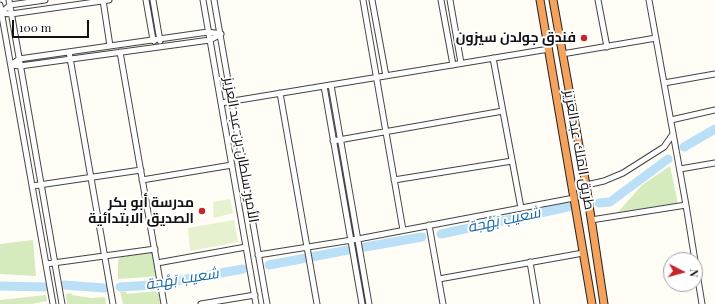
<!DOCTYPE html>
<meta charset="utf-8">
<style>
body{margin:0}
#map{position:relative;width:715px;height:304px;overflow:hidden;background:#fffdf5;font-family:"Playfair Display",serif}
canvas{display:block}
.north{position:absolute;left:663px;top:252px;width:40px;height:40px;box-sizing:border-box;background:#fff;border:1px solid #a0a0a0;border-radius:50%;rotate:96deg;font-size:11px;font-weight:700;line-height:16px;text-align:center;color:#111}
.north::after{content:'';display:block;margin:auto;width:14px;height:18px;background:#c4262e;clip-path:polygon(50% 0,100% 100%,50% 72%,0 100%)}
.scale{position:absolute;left:12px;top:20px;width:77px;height:18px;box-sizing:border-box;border:2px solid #111;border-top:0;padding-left:5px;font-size:12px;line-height:14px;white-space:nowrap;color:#111;-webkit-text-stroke:3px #fff;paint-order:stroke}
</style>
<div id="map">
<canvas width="715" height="304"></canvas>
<div class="north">N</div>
<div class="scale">100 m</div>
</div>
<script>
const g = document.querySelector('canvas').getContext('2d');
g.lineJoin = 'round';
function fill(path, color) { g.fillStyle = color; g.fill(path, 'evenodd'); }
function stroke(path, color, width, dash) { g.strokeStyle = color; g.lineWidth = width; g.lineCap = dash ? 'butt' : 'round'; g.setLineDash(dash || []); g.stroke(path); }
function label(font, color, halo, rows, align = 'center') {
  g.font = font + ' "Playfair Display",Cairo,serif'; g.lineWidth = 4; g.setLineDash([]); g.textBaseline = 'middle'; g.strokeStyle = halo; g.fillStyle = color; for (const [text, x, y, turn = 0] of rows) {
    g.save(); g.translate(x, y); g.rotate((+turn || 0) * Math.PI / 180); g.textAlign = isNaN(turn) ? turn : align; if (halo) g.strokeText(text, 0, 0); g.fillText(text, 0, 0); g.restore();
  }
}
const green = new Path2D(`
 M670 166 678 204 618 212 642 185Z
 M33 240 36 276 0 274V244Z
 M150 252 153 253 156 279 148 277 118 279V260L121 257Z
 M125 291 127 294 158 291 161 304H123L120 292Z
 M71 293 72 295 91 298 105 297 106 304H67L66 294Z
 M46 295 47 301 31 304H0V300Z`);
const pitch = new Path2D(`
 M230 199 233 213 214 218 213 202Z
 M234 220 238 242 190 251 188 228Z`);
const river = new Path2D(`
 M684 147 715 129
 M599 203 610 202 668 159
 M441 234 568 207
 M365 247 422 237
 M269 265 348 250
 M64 285 104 288
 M0 286 44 287
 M120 287 153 285 243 269`);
const minor = new Path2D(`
 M9 0 62 304
 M103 0 110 46
 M146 0 153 40 154 41
 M153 0 160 41
 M203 0 256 304
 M214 0 267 304
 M363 0 403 230
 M372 0 386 76
 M441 0 453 65
 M450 0 461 63
 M598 0 607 47
 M649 0 686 205 702 304
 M0 5 53 304
 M1 13 11 14 109 0
 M1 13 10 5 45 0
 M69 52 113 304
 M120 52 164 304
 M562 54 656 38
 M493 58 521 208
 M11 65 19 59 208 32 221 34
 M11 65 20 66 210 40 221 34
 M664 83 715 74
 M331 85 369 304
 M324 86 362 304
 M280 93 317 304
 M221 103 549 49
 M671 120 715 110
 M333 141 503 111
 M680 169 715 163
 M142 180 232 165
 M394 180 512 161
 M586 185 604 181 623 173 664 147 673 134
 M32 186 141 170
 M591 220 686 205
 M429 225 443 304
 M258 255 358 239 574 198
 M530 262 537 304
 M157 263 246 247
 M46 264 155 249
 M439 279 583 253
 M201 304 255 295`);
const highway = new Path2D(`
 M540 0 592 304
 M553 0 586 185 604 304`);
const markers = [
 [584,38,4,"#c4262e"],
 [202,211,4,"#c4262e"]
];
const poiNames = [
 ["فندق جولدن سيزون",576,38],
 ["مدرسة أبو بكر",194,203],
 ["الصديق الابتدائية",194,219]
];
const streetNames = [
 ["الأمير سلطان بن عبد العزيز",241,150,80],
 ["طريق الملك عبدالعزيز",579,150,80]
];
const waterNames = [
 ["شعيب بَهْجة",504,220,-12],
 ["شعيب بَهْجة",182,279,-9]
];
fill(green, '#d5ebbd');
fill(pitch, '#e6f2cf');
stroke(river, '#b9e0f7', 9);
stroke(minor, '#444', 7);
stroke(highway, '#222', 9);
stroke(minor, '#fff', 5);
stroke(highway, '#f5a25d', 7);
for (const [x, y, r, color] of markers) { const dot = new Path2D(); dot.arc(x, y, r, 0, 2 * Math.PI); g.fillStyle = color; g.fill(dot); stroke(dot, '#fff', 1.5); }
label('bold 14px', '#111', '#fff', poiNames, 'right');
label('14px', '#111', '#fff', streetNames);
label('italic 15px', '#1768a6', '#fff', waterNames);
</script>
